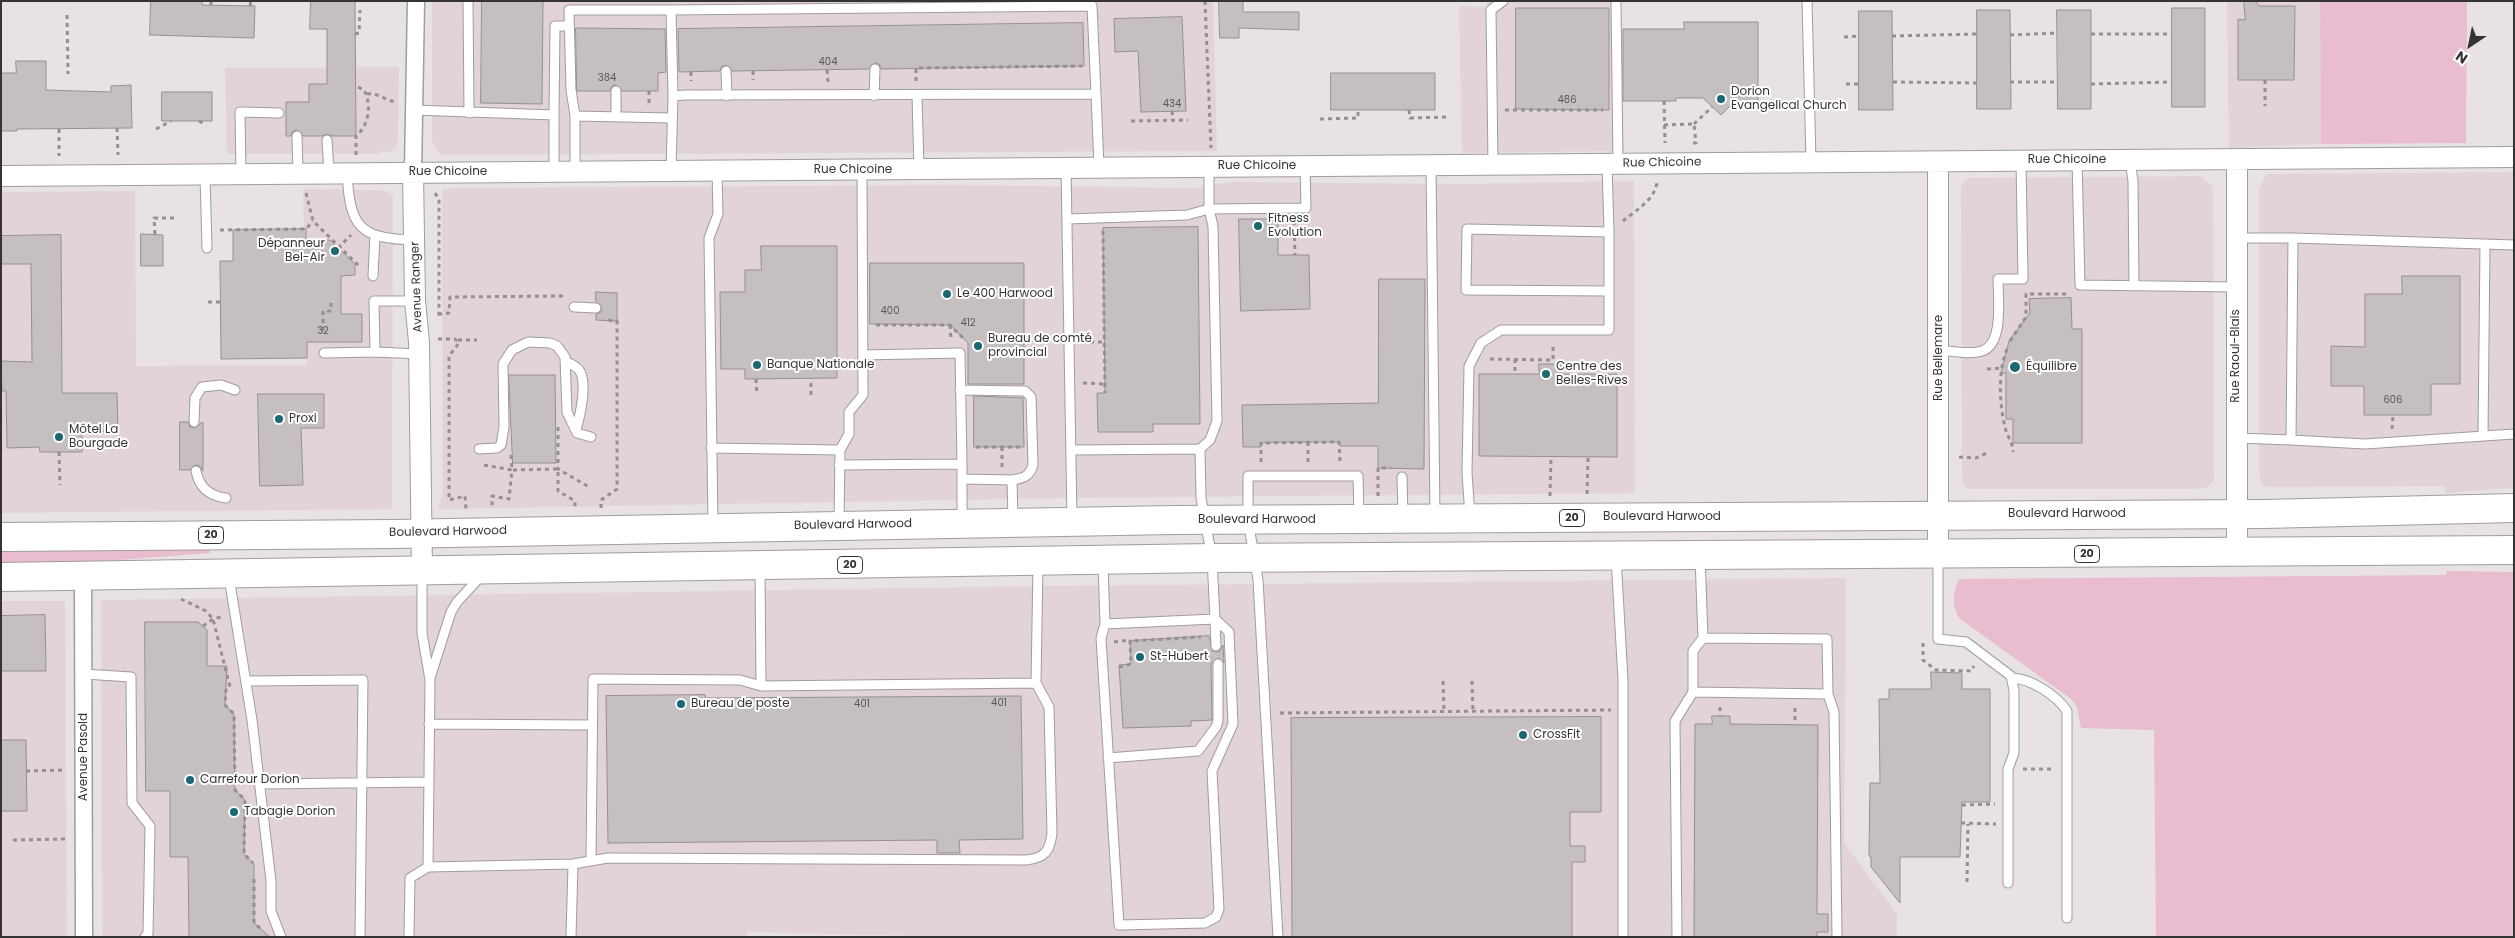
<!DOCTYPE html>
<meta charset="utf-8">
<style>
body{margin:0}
#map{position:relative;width:2515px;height:938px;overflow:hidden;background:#e8e2e5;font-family:Poppins,sans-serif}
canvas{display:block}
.frame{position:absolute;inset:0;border:2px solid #363334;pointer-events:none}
.north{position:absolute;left:2445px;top:20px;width:50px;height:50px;-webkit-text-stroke:4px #fff;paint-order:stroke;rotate:214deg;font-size:14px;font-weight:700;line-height:20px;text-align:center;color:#363334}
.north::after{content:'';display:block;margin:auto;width:18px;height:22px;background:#363334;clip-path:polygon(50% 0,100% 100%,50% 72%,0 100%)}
</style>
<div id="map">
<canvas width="2515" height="938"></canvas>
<div class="frame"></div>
<div class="north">N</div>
</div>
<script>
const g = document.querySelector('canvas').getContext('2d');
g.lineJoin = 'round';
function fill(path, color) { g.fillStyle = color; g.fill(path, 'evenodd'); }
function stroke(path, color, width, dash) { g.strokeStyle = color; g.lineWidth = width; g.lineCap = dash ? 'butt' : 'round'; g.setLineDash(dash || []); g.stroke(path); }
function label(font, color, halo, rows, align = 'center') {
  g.font = font + ' Poppins,sans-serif'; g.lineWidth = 4; g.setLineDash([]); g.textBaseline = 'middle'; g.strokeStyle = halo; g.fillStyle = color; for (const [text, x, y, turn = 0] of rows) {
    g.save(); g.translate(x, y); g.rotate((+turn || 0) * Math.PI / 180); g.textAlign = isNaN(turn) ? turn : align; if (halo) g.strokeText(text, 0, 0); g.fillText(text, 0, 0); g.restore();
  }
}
const built = new Path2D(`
 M432 1H1213L1217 151 443 155 436 149 432 141Z
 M1487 1H1621L1624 151 1462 153 1459 6 1487 7Z
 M2227 1H2320L2321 144 2229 148Z
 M399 67 398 140 395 148 388 153 384 151 376 154H227L225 68Z
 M2514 172V488L2446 493 2445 486 2269 487 2263 485 2260 480 2259 470V188L2267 174Z
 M2200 176 2212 185 2213 192 2214 481 2205 488 2193 489H1967L1963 484 1962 473 1961 188 1964 182 1968 178H1973Z
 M1634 181 1635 493 1069 498 441 509 438 507 443 494 442 190 453 188 944 185 1196 188 1231 182 1456 184Z
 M303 189 375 190 386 191 393 196 392 507 389 509 1 513V192L135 191 136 366 307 365Z
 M1846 578 1844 843 1897 914V937H954L747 932 746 937H102L101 600 1050 586Z
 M1 601H65L67 937H1Z`);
const green = new Path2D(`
 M2320 1H2467L2466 143 2321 144Z
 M210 549V553L78 563 1 564V550Z
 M2447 571 2514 572V937H2156L2154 730 2081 728 2077 707 2071 699 1959 618C1952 604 1952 593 1959 579L2446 575Z`);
const building = new Path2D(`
 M151 1H202V5L255 6 254 38 150 35Z
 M311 1H355L356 136H332L327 134 322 136H303L297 130 293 131 291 136H286V102H309V84H327V29H310Z
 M482 1H543L542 104 481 103Z
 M1219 1H1243V12H1299V30L1239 28V38H1220Z
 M2244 1H2255L2260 6H2295L2294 80H2238V19L2245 20Z
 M1516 8H1609V110L1516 109Z
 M2172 8H2205V107H2172Z
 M1977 10H2010L2011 109H1977Z
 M2057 10H2091V109H2058Z
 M1859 11H1892L1893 110H1859Z
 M1182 17 1186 111 1141 112 1138 51 1115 52 1114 19Z
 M1684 22H1758V107H1729L1721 115 1703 98H1676V101H1623V29H1684Z
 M1083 23 1084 66 881 69 879 64 875 63 869 69 732 71 726 65 722 66 720 71 679 72 678 29Z
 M576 28 665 29 666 72 658 73V91H622L616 85 612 86 610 91H577Z
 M16 61H46V90L111 92V86L131 85 132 128 17 129V131H1V73H16Z
 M1331 73H1435V110H1331Z
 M162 92H212V121H162Z
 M1239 219H1278V255H1309L1310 309 1241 311Z
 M1198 227 1200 424H1153V432H1098L1097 393H1105L1103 228Z
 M306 229V240H330L355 264V275L341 276V314H362V342H307V358L221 359 220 261H233V230Z
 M141 234 163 235V266H141Z
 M61 235 62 393H117L118 431 82 432V452H40L39 447 7 448 6 391H2L1 361 32 362 31 264H1V236Z
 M761 246H837V378L745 379V369H721L720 292H745V270H761Z
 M870 263H1024V384H968V343L950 325 870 324Z
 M2402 276H2460V384H2431V415H2364V386H2331V346L2365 347V294H2402Z
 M1379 279H1425L1424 469 1378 468V446H1340L1339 442H1284L1261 443V447H1243L1242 405 1378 403Z
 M596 292 617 293V321L596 320V314L601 312 602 308 596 302Z
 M2071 298 2072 329H2082V443H2013V419H2006V373H2001L2009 341 2030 313 2029 299Z
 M1539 364H1561V374H1617V457L1479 456V374H1539Z
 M509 375H555L556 463H513Z
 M258 394H324V428H301L303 485 260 486Z
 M974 396 1023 398 1024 447H974Z
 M180 422H188L190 427 194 428 203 422V471L200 466 195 465 190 470H180Z
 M45 615 46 671H1V616Z
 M145 622H198L207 630V666H227L225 705 234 714 235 790 245 800 244 854 254 864V923L270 937H189L188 857H170V791H146Z
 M1209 636 1213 651 1219 652 1223 645 1224 663 1218 658 1211 664 1212 720 1191 721V726L1123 728 1119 665 1131 664 1130 641Z
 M1931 672 1962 673V689H1990V802H1962L1960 857H1900V903L1871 867V857L1869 856 1870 783H1880L1879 699H1889V689H1931Z
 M705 695V698L1021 696 1023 839 959 840 960 853H937V840L608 843 606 696Z
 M1712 716H1730V724L1818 725 1817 914H1828V932H1817V937H1694L1695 724H1712Z
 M1601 717V812H1570V846H1585V862H1572V937H1292L1291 718Z
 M1 740H26L27 811H1Z`);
const path = new Path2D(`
 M1205 1 1211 148
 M211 5V1
 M250 6 251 1
 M67 15 68 74
 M355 34 359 33 360 10
 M2091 34H2172
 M2010 35 2057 33
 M1892 36 1977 34
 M1844 37 1859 36
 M827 70 828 82
 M753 71V80
 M691 72V81
 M2265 80V106
 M916 81V68H918L1082 66
 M1893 82 1977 83
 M2010 82H2058
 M1846 84H1859
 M2091 84 2172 82
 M649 91V105
 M367 94C378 92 385 101 397 102
 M1664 101 1665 143
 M1409 110 1410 118 1449 117
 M1505 110H1603
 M1172 111 1173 120
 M1320 119 1358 118V110
 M199 121 206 125
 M1131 121 1188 120
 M1694 124 1712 107
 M1664 125 1694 124 1696 143H1693
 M117 128 118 155
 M59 129V156
 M156 129 171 121
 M356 155V136C369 126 372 104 364 90L356 86
 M306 193 313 221 357 264H360
 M435 193 439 199V318
 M1294 221 1295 255
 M1623 221C1636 210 1655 200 1657 182
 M220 230 306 229 313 221
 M1103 231 1105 393
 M155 234 154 218H176
 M338 248 351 235
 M208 302H220
 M438 314 449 313 450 297 564 296
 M876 325H950L964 339
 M950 325 951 340
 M323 331V311H331V301
 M438 339H455L459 343 449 356V500L465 496 466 510
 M458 340H477
 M2010 341 2026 317V294H2070
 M1082 342H1104
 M2007 349C1998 371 1999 403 2005 427 2007 437 2013 442 2013 452
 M1490 359 1553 360V345
 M1515 359V374
 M1987 369 2002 368
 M756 379 757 395
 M1083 383 1105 384
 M811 395V378
 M558 427V469L589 487
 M2392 429 2393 415
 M1308 442V462
 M976 447H1020
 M59 452 60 485
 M511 455 512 470 558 469V491L575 501V507
 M1959 457 1976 458 1989 452
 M1261 462V443L1339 442 1340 463
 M484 465 512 470 509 499 492 496V509
 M1002 467V447
 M1587 494 1588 457
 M1378 496V468H1391
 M1550 496 1551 457
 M601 508V500L617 489V321L604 320
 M181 599 206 611 213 619 230 687 226 690 225 705 234 714 235 790 245 800 244 854 253 863
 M203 626 213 619 221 617
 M1114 642 1130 640
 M1923 643V660L1936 670 1971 671 1974 666
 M1119 667 1131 664 1130 641 1201 637
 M1443 681 1444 712
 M1472 681 1473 712
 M1720 707V716
 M1795 708V720
 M1280 713 1611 710
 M2023 769H2054
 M26 771 66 770
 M1962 805 1995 804
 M1961 823 1996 824
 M13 840 67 839
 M254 879V923L261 929
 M1967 882 1968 824`);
const service = new Path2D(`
 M468 1 469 113
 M1616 1 1618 164
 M1807 1 1811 162
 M726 71 727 96
 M673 96 671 10 1092 6 1096 94
 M874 96 875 69
 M917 96 919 169
 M414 110 554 115V171
 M554 115 555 26H569
 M575 116 571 90 569 10H671
 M616 117V91
 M297 136 298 173
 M327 140 329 173
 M2077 160 2080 285 2236 287
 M2130 160 2133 181 2134 286
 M1431 165 1435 516
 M1493 165 1491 10 1503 1
 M1209 166V209L1306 208 1305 166
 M1066 168 1072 519
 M575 171V116L671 118
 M671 171 673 96 685 95 1096 94 1099 167
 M347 173C350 227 359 239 415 240
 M241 174 240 112 279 113
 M205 175 207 248
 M1067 219 1187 215 1209 209 1213 226 1217 421 1210 440 1200 449
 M2293 238 2514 245
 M373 276 375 235
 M1609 291V232
 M415 301H374L375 352 420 354
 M574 307 596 308
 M1939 350C1952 351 1969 355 1982 351 2004 344 1998 298 1998 279H2023L2021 161
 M324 353 375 352
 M863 355 960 353 962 464
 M566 361C570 364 576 366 579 370 588 381 580 417 576 429
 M960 390 1025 391 1031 397 1033 465C1029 477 1024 478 1012 480
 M194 422 195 398 202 387 221 385 235 390
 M2483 436 2485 244
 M2237 438 2291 440 2293 238H2237
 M2291 440 2365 444 2514 434
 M711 448 840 450 849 434V412L863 395 862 170
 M479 449 497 448 501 445 504 427 503 364 512 350 528 342 550 343 557 346 565 357 567 412 577 433 591 437
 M1071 450 1200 449 1201 498 1212 558 1215 619 1105 624 1103 563
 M839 465 962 464V522
 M196 471C199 487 209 496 226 498
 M1402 477 1403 517
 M962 479 1012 480 1013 519
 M1470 516 1467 473 1469 366 1481 343 1501 330H1609V291L1466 290 1467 229 1609 232 1607 164
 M839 524 840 450
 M713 526 709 238 718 214 717 171
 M1616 557 1623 680V937
 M1700 557 1703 638 1693 651V692L1828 694 1827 639 1703 638
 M1938 557V639L1966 642 2011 676 2014 690V753L2008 769V883
 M760 569 761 686 1036 683
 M422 572V633L430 680 428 867
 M229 577 252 720 271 881V911L281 937
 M1215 619 1216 646
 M1105 624 1101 638 1119 925 1205 923 1216 917 1219 909 1212 771 1233 724 1229 632 1215 619
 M84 674 131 677 132 803 150 826 148 934 145 937
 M430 678 451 612 457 602 482 575
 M2012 678C2032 679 2056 695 2067 711V918
 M246 681 363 680 360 937
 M1828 694 1834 712 1837 937
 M429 724 592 725
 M1108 758 1198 751 1216 727 1218 721V664
 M259 784 429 782
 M591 861 593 679 740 680 761 686
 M409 937 410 878 428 867 573 864 608 858 1026 860C1045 858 1050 851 1052 833L1049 707 1036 683 1038 564
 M571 937 573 864
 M1278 937 1258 580 1248 520V476H1358L1359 517
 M1677 937 1675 721 1693 692`);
const minor = new Path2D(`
 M413 172 416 1
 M83 577 84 937`);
const tertiary = new Path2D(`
 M413 172 415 301 419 342 422 572
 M1 176 2514 157
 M2237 552V159
 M1938 554V162`);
const trunk = new Path2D(`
 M1 537 393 534 1174 520 2264 514 2514 508
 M1 577 1212 558 2514 550`);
const markers = [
 [1721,99,5,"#1c6771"],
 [1258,226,5,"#1c6771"],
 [335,251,5,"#1c6771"],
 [947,294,5,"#1c6771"],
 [978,346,5,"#1c6771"],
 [757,365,5,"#1c6771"],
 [2015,367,6,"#1c6771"],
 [1546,374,5,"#1c6771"],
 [279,419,5,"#1c6771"],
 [59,437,5,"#1c6771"],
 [1140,657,5,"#1c6771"],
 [681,704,5,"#1c6771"],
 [1523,735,5,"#1c6771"],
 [190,780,5,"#1c6771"],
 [234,812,5,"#1c6771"]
];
const numberNames = [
 ["404",828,62],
 ["384",607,78],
 ["486",1567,100],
 ["434",1172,104],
 ["400",890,311],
 ["412",968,323],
 ["32",323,331],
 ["606",2393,400],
 ["401",999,703],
 ["401",862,704]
];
const shields = [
 [1572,518,25],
 [211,535,25],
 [2087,554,25],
 [850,565,25]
];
const shieldNames = [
 ["20",1572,518],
 ["20",211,535],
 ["20",2087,554],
 ["20",850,565]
];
const poiNames = [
 ["Dorion",1731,92],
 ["Evangelical Church",1731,106],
 ["Fitness",1268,219],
 ["Evolution",1268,233],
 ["Dépanneur",325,244,"right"],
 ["Bel-Air",325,258,"right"],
 ["Le 400 Harwood",957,294],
 ["Bureau de comté",988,339],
 ["provincial",988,353],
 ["Banque Nationale",767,365],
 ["Centre des",1556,367],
 ["Belles-Rives",1556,381],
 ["Équilibre",2026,367],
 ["Proxi",289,419],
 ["Môtel La",69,430],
 ["Bourgade",69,444],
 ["St-Hubert",1150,657],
 ["Bureau de poste",691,704],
 ["CrossFit",1533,735],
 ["Carrefour Dorion",200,780],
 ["Tabagie Dorion",244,812]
];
const streetNames = [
 ["Rue Chicoine",2067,160],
 ["Rue Chicoine",1662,163,-1],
 ["Rue Chicoine",1257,166],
 ["Rue Chicoine",853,170],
 ["Rue Chicoine",448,172],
 ["Avenue Ranger",417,287,-92],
 ["Rue Raoul-Blais",2236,356,-90],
 ["Rue Bellemare",1939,358,-90],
 ["Boulevard Harwood",2067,514],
 ["Boulevard Harwood",1662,517],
 ["Boulevard Harwood",1257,520],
 ["Boulevard Harwood",853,525,-1],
 ["Boulevard Harwood",448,532,-1],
 ["Avenue Pasold",84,757,-90]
];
fill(built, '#e1d3d9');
fill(green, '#e9bcd0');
fill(building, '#c5bfc2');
stroke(building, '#969093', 1);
stroke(service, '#a19c9e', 11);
stroke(minor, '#a19c9e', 19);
stroke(tertiary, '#a19c9e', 22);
stroke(trunk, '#a19c9e', 30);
stroke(path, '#948f91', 3, [4, 4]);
stroke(service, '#fff', 9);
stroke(minor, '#fff', 16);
stroke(tertiary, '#fff', 20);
stroke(trunk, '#fff', 28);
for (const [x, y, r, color] of markers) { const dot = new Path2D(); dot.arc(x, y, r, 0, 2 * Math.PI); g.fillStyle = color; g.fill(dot); stroke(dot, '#fff', 2); }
label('10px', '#5a5658', null, numberNames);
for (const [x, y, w] of shields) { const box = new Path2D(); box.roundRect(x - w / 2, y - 8.5, w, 17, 4); g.fillStyle = '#fff'; g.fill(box); stroke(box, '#363334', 1); }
label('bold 11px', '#363334', null, shieldNames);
label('12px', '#363334', '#fff', poiNames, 'left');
label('12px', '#363334', '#fff', streetNames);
</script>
